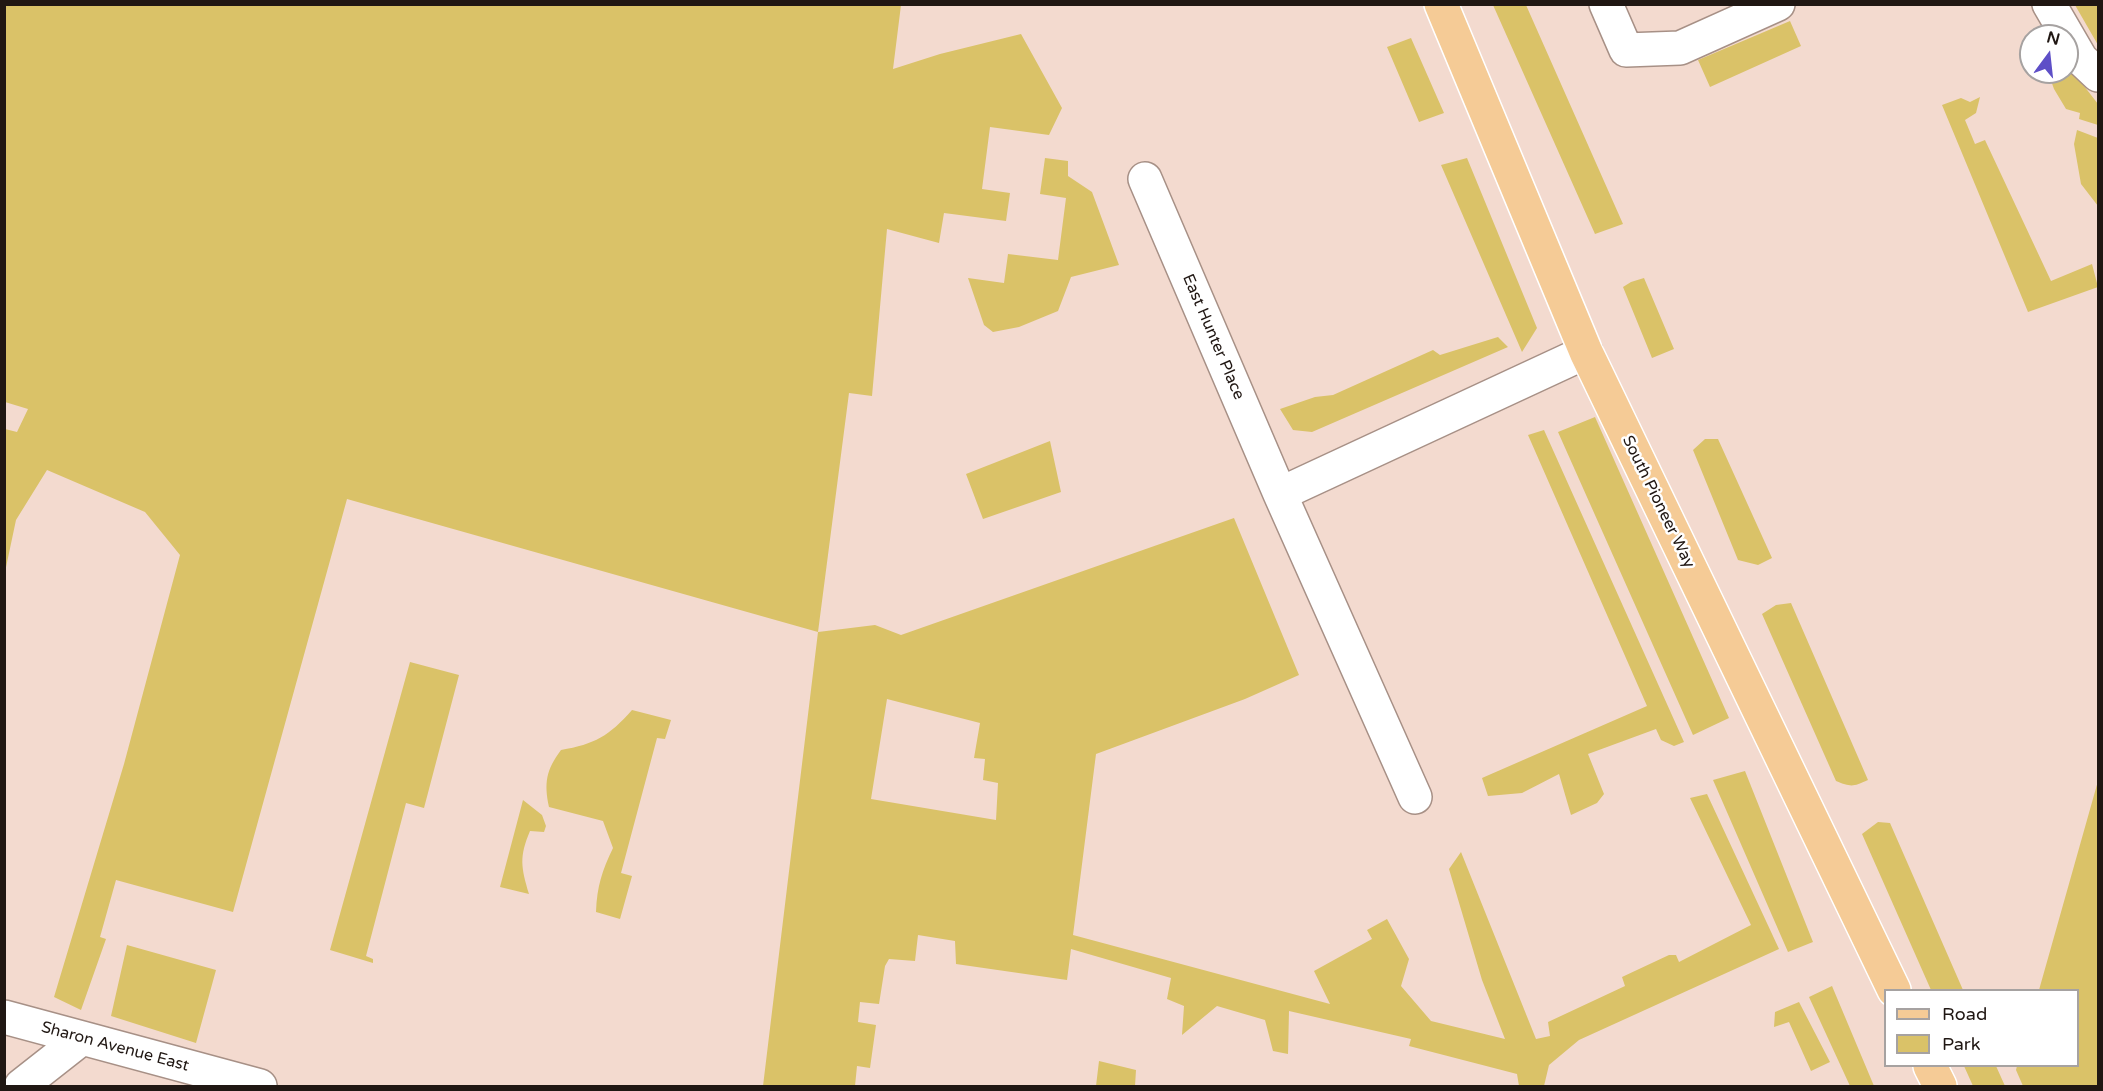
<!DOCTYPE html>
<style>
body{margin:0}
#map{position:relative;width:2103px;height:1091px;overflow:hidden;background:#f3dacf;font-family:"Varela Round",sans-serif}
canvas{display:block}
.frame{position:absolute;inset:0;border:6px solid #201713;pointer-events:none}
.legend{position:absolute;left:1884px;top:989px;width:195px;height:78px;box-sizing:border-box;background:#fff;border:2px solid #a6a2a1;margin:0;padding:8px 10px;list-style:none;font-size:18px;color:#201713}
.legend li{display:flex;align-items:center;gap:12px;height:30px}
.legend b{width:30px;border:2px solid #a6a2a1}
.north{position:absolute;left:2019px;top:24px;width:60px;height:60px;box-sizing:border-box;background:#fff;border:2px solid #a6a2a1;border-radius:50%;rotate:15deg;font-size:16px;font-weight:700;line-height:24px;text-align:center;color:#201713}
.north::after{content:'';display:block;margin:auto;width:21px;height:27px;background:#5e4fc7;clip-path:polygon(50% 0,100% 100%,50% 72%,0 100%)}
</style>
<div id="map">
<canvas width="2103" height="1091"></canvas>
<div class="frame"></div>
<ul class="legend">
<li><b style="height:8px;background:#f5cb96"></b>Road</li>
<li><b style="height:16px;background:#dac268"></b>Park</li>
</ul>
<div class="north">N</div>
</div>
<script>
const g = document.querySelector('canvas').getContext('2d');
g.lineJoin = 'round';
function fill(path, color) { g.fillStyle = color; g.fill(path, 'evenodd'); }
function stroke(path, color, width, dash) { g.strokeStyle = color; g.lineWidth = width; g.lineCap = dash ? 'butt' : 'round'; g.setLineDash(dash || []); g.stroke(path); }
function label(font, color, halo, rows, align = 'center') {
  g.font = font + ' "Varela Round",sans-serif'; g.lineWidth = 5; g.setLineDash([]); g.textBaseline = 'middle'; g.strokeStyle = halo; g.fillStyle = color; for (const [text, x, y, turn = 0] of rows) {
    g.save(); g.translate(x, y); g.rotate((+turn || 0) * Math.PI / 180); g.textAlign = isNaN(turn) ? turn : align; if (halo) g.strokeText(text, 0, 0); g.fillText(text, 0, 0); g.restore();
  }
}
const green = new Path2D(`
 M4 5H901L893 69 940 54 1021 34 1062 108 1049 135 990 127 982 189 1010 193 1006 221 944 213 939 243 887 229 872 396 849 393 818 632 875 625 901 635 1234 518 1299 675 1245 699 1096 754 1073 935 1330 1004 1314 971 1372 939 1367 930 1387 919 1409 959 1401 986 1431 1021 1505 1039 1482 980 1449 869 1461 852 1536 1039 1550 1036 1548 1022 1625 986 1622 977 1669 955H1676L1679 962 1751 925 1690 798 1707 794 1779 949 1579 1040 1549 1065 1544 1086H1519L1517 1074 1409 1046 1411 1039 1289 1011 1288 1054 1273 1051 1265 1020 1217 1006 1182 1035 1184 1006 1167 999 1171 978 1071 949 1067 980 956 964 955 941 918 935 915 961 889 959 885 966 879 1004 860 1002 858 1022 876 1025 870 1068 857 1066 855 1086H763L818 632 347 499 233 912 116 880 100 937 106 939 81 1010 54 997 124 764 180 555 145 512 47 470 16 520 5 572V429L17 432 28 409 5 402ZM887 699 980 723 974 758 985 759 983 780 998 783 996 820 871 799Z
 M1493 5H1526L1623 224 1595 234Z
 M2075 5H2098V45Z
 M1790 21 1801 46 1710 87 1698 60Z
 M1411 38 1444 113 1419 122 1387 47Z
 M2067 64 2098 104V125L2079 119 2080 113 2066 109 2054 89 2048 72H2067Z
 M1961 98 1970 102 1980 97 1976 113 1965 120 1975 144 1985 140 2051 281 2092 264 2098 287 2028 312 1942 105Z
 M2077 130 2098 138V206L2081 184 2074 144Z
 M1045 158 1068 161V176L1092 192 1119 265 1071 277 1058 311 1019 327 993 332 984 325 968 278 1004 283 1008 254 1058 260 1066 198 1040 194Z
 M1467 158 1537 328 1522 352 1441 165Z
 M1644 278 1674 349 1652 358 1623 287 1631 282Z
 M1498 337 1508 347 1312 432 1293 430 1280 409 1315 397 1333 395 1433 350 1440 355Z
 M1595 417 1729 718 1693 735 1558 432Z
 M1544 430 1684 742 1674 746 1661 740 1656 729 1588 754 1604 794 1597 803 1571 815 1559 774 1522 793 1488 796 1482 778 1647 706 1528 435Z
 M1705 439H1718L1772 558 1758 565 1738 560 1693 450Z
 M1050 441 1061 492 983 519 966 474Z
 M1791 603 1868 780C1853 787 1851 787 1836 781L1762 614 1776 605Z
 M410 662 459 675 424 808 406 803 366 956 373 959V963L330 950Z
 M632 710 671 720 665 739 657 738 621 873 632 876 620 919 596 912C597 886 602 871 613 848L603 821 549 807C544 783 546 770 561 750 595 744 609 736 632 710Z
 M1745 771 1813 942 1788 952 1713 780Z
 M2098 781V1086H2023L2016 1070 2017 1066H2078V990H2039Z
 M523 800 542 815 546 826 544 832 530 831C519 857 521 867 529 894L500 887Z
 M1878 822 1890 823 1963 990H1931L1862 834Z
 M127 945 216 970 196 1043 111 1016Z
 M1832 986 1874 1086H1850L1809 997Z
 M1799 1002 1830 1062 1811 1071 1789 1022 1774 1027 1775 1012Z
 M1099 1061 1136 1070 1135 1086H1096Z
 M1964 1066H1996L2005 1086H1973Z`);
const minor = new Path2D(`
 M1606 4 1626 50 1680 48 1778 4
 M2049 4 2081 59 2098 75
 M1145 179 1280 494 1415 797
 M1280 494 1586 352
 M4 1017 260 1086
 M21 1086 82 1038`);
const major = new Path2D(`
 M1441 4 1586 352 1894 990
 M1930 1066 1940 1086`);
const streetNames = [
 ["East Hunter Place",1213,337,67],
 ["South Pioneer Way",1658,502,64],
 ["Sharon Avenue East",115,1047,15]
];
fill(green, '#dac268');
stroke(minor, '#a79086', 36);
stroke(major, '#fff', 36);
stroke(minor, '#fff', 33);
stroke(major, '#f5cb96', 33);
label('16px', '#201713', '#fff', streetNames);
</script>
